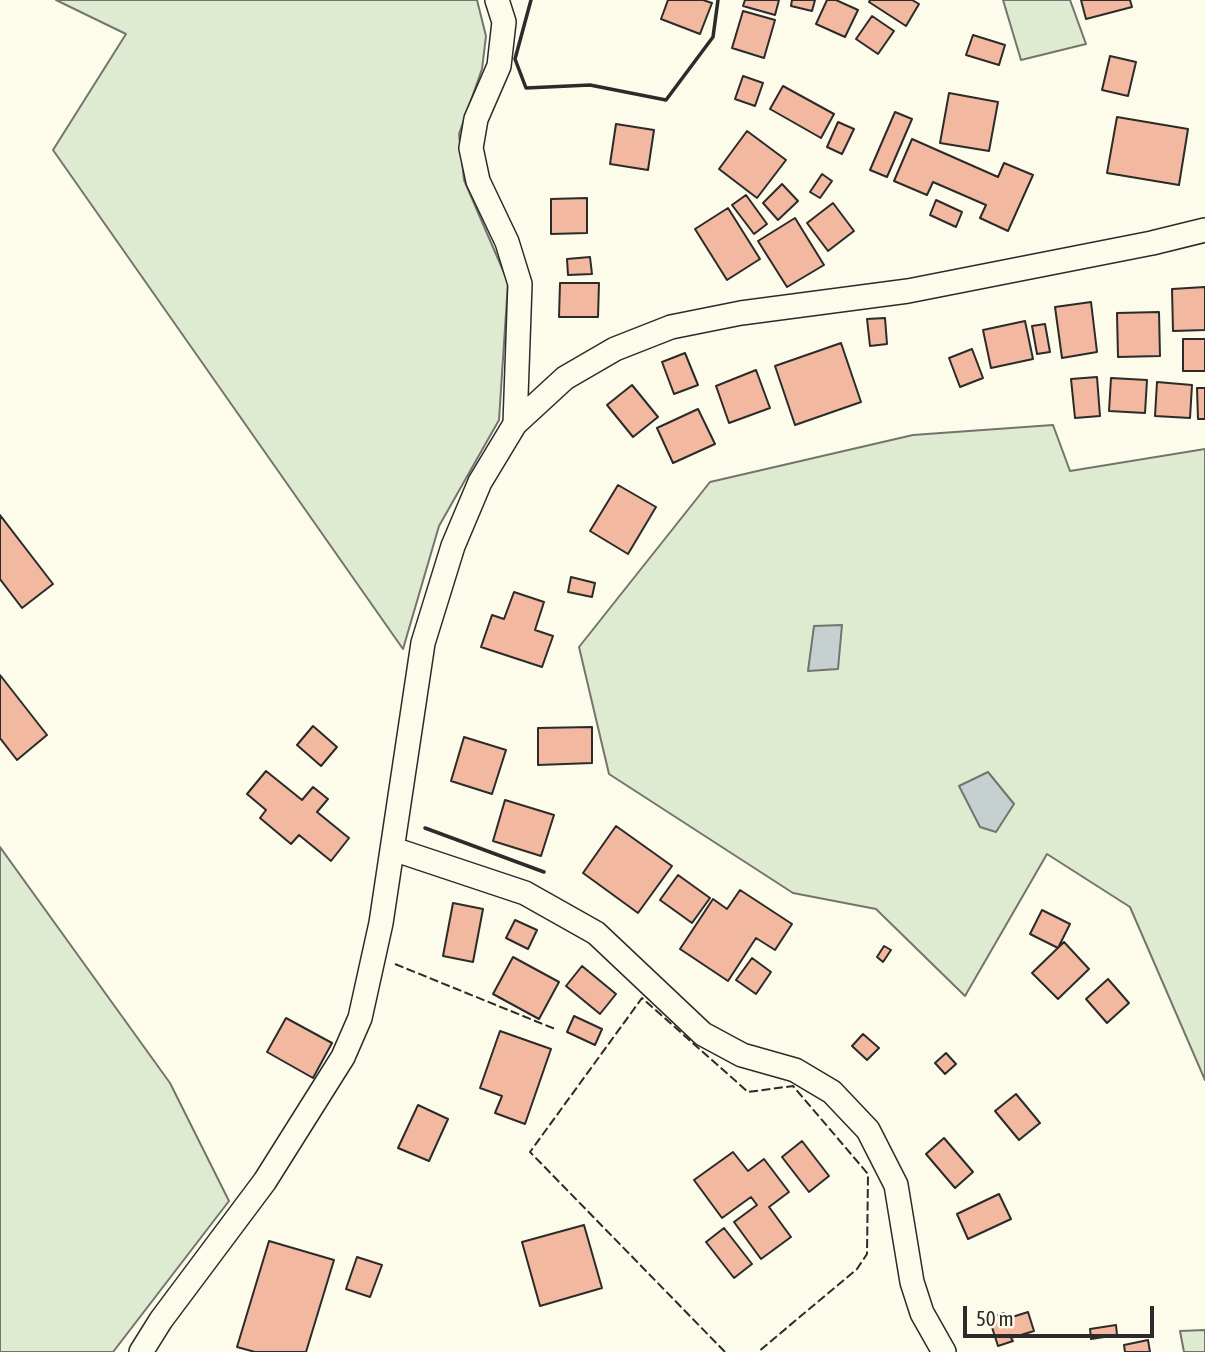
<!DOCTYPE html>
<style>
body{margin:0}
#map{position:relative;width:1205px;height:1352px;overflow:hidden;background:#fdfbea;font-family:"Asap Condensed",sans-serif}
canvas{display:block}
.scale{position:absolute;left:963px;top:1306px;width:191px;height:32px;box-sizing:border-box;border:4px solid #2b2b2b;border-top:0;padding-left:9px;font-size:21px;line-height:24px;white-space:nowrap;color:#2b2b2b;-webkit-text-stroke:5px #fdfbea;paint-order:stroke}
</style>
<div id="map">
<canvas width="1205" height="1352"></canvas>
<div class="scale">50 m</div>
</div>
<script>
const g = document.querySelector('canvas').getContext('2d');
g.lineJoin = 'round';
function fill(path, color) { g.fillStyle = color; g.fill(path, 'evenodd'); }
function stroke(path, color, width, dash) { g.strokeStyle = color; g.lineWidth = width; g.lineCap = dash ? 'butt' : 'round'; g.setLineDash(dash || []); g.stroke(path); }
const green = new Path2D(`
 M56 0H477L486 36 482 69 459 134 464 180 508 282 499 420 439 526 403 649 53 150 126 34Z
 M1003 0H1070L1086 44 1021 60Z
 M1053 425 1070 471 1205 449V1080L1130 907 1047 854 965 996 876 909 793 893 609 774 579 647 710 482 913 435Z
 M0 847 170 1083 229 1201 113 1352H0Z
 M1205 1330V1352H1184L1180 1331Z`);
const water = new Path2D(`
 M842 625 838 669 808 671 814 626Z
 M988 772 1014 804 996 832 980 827 959 786Z`);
const building = new Path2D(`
 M668 0H703L712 3 700 34 661 19Z
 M745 0H779L775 15 743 6Z
 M792 0H815L812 11 791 6Z
 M827 0H836L858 10 845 37 816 24Z
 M870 0H912L919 4 906 26 869 2Z
 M1081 0H1130L1132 7 1086 19Z
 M743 11 775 20 764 58 732 48Z
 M872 16 894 31 878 54 856 39Z
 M973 35 1005 45 999 65 966 55Z
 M1110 56 1136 62 1128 96 1102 90Z
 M743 76 763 83 755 106 735 99Z
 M783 86 834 114 821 138 770 109Z
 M949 93 998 102 989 151 940 143Z
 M895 112 912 119 887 177 870 170Z
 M1117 117 1188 129 1179 185 1107 173Z
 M838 122 854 129 842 154 827 147Z
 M616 124 654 130 648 170 610 164Z
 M747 131 786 160 757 198 719 169Z
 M912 139 998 177 1004 163 1033 175 1008 231 980 218 986 205 933 182 927 195 894 181Z
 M822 174 832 181 820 198 810 192Z
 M782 184 798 201 778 220 763 203Z
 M746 195 767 224 754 234 732 205Z
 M587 198V233L551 234V199Z
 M936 200 962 212 956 227 930 215Z
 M833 203 854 231 828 251 807 223Z
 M728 208 760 259 727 280 695 229Z
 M795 218 824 265 787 287 758 241Z
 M590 257 592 274 568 275 567 259Z
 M560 283H599L598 317H559Z
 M1205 287V330L1173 331 1172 289Z
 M1091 302 1097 352 1062 358 1055 307Z
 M1159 312 1160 356 1118 357 1117 313Z
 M885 318 887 344 870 346 867 319Z
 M1025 321 1033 359 991 368 983 330Z
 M1045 324 1050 352 1037 354 1032 326Z
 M1183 339H1205V371H1183Z
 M841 343 861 402 795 425 775 366Z
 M972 349 983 378 960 387 949 358Z
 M685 353 698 385 674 394 662 362Z
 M756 370 770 408 729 423 716 386Z
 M1097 377 1100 416 1075 418 1071 379Z
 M1111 378 1147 380 1145 413 1109 411Z
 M1157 382 1192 385 1190 418 1155 416Z
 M632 385 658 417 633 437 607 405Z
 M1197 388H1205V419H1198Z
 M698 409 715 444 673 463 657 428Z
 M618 485 656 507 628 554 590 531Z
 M0 515 53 584 22 608 0 579Z
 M571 577 595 583 592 597 568 592Z
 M514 592 544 602 535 630 553 636 542 667 481 647 492 615 504 619Z
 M0 675 47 735 17 760 0 738Z
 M313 726 337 747 321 766 297 745Z
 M592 727V763L538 765V728Z
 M464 737 506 750 492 794 451 781Z
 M266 771 302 800 313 787 328 799 317 812 349 838 331 861 299 835 291 844 260 818 266 810 247 794Z
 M505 800 554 815 541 856 493 841Z
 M616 826 672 866 638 913 583 873Z
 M678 875 710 898 692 923 660 900Z
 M740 890 792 924 775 950 756 938 728 981 680 949 713 899 727 909Z
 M453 903 483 909 473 962 443 956Z
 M1042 910 1070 924 1058 948 1030 934Z
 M515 920 537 930 528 949 506 938Z
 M1064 942 1089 969 1058 999 1032 973Z
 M884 946 891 950 883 962 877 957Z
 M513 957 559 982 539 1019 493 994Z
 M752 958 771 972 756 994 736 980Z
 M582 966 616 994 600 1014 566 986Z
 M1108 979 1129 1003 1107 1023 1086 999Z
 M574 1016 602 1029 595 1045 567 1032Z
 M286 1018 332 1043 313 1078 267 1052Z
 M500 1031 551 1049 525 1124 495 1113 502 1096 480 1088Z
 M863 1034 879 1048 867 1060 852 1046Z
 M946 1053 956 1064 945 1074 935 1063Z
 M1016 1094 1040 1123 1019 1140 995 1111Z
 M418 1105 448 1119 429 1161 398 1148Z
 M944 1138 973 1172 955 1188 926 1154Z
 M802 1141 829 1176 809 1192 782 1157Z
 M733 1152 748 1171 764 1159 789 1192 769 1207 791 1237 761 1259 734 1222 757 1205 751 1197 722 1218 694 1180Z
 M999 1194 1011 1219 968 1239 957 1214Z
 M584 1225 602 1288 540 1306 522 1242Z
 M724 1228 752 1264 734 1278 706 1242Z
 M269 1241 334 1260 306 1352H255L237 1347Z
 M357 1257 382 1265 370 1297 346 1289Z
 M1028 1312 1034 1331 1011 1338 1013 1341 998 1346 989 1318 1004 1313 1006 1319Z
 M1116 1325 1117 1335 1091 1339 1090 1329Z
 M1148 1340 1150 1352H1125L1124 1345Z`);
const street = new Path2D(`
 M497 0 504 22 499 66 476 119 471 148 478 181 507 242 520 284 515 424
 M393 849 525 893 596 933 703 1034 742 1055 795 1070 832 1092 868 1130 896 1185 912 1282 922 1313 944 1352
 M141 1352 161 1320 265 1181 343 1057 360 1018 381 923 423 643 453 546 480 482 515 424 565 378 615 349 671 327 741 313 908 291 1152 243 1205 230`);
const fence = new Path2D(`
 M395 964 555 1029
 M725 1352 530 1152 642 998 748 1092 793 1086 868 1174 867 1254 857 1269 758 1352`);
const wall = new Path2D(`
 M531 0 515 59 526 88 590 85 666 100 713 37 718 0
 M425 828 544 872`);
fill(green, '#deebd1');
stroke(green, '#74746e', 2);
fill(water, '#c7d0d0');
stroke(water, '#74746e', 2);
fill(building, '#f2b8a0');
stroke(building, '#2b2b2b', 2);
stroke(street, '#2b2b2b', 26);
stroke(street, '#fdfbea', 23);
stroke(fence, '#2b2b2b', 2, [9, 3.5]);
stroke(wall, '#2b2b2b', 3.5);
</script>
